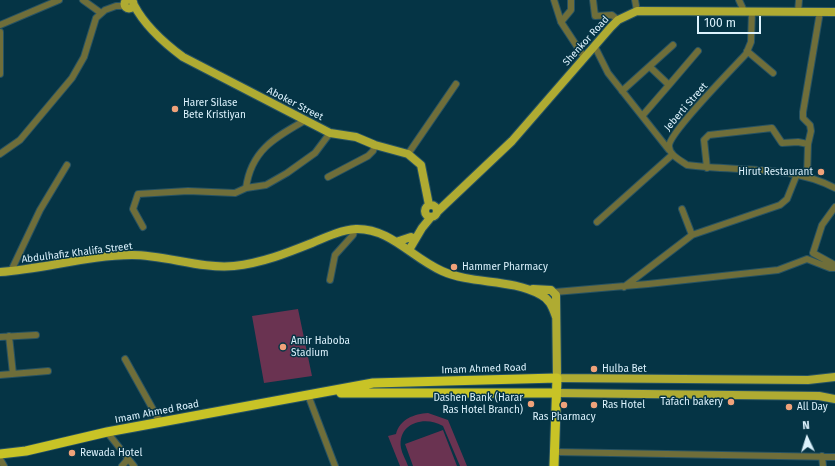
<!DOCTYPE html>
<style>
body{margin:0}
#map{position:relative;width:835px;height:466px;overflow:hidden;background:#053445;font-family:"Fira Sans",sans-serif}
canvas{display:block}
.north{position:absolute;left:787px;top:418px;width:40px;height:40px;-webkit-text-stroke:3px #053445;paint-order:stroke;rotate:356deg;font-size:11px;font-weight:700;line-height:16px;text-align:center;color:#dcf2fd}
.north::after{content:'';display:block;margin:auto;width:14px;height:18px;background:#dcf2fd;clip-path:polygon(50% 0,100% 100%,50% 72%,0 100%)}
.scale{position:absolute;left:697px;top:16px;width:64px;height:18px;box-sizing:border-box;border:2px solid #dcf2fd;border-top:0;padding-left:5px;font-size:12px;line-height:14px;white-space:nowrap;color:#dcf2fd;-webkit-text-stroke:3px #053445;paint-order:stroke}
</style>
<div id="map">
<canvas width="835" height="466"></canvas>
<div class="north">N</div>
<div class="scale">100 m</div>
</div>
<script>
const g = document.querySelector('canvas').getContext('2d');
g.lineJoin = 'round';
function fill(path, color) { g.fillStyle = color; g.fill(path, 'evenodd'); }
function stroke(path, color, width, dash) { g.strokeStyle = color; g.lineWidth = width; g.lineCap = dash ? 'butt' : 'round'; g.setLineDash(dash || []); g.stroke(path); }
function label(font, color, halo, rows, align = 'center') {
  g.font = font + ' "Fira Sans",sans-serif'; g.lineWidth = 3; g.setLineDash([]); g.textBaseline = 'middle'; g.strokeStyle = halo; g.fillStyle = color; for (const [text, x, y, turn = 0] of rows) {
    g.save(); g.translate(x, y); g.rotate((+turn || 0) * Math.PI / 180); g.textAlign = isNaN(turn) ? turn : align; if (halo) g.strokeText(text, 0, 0); g.fillText(text, 0, 0); g.restore();
  }
}
const green = new Path2D(`
 M298 309 312 376 264 383 252 316Z
 M428 413 448 420 467 466H460L443 426C425 415 397 423 401 448 402 454 406 460 408 466H400L388 436 396 434C400 419 414 414 428 413Z
 M443 430 457 466H413L405 444Z`);
const minor = new Path2D(`
 M83 0 101 13
 M554 0 561 22 584 57
 M593 0 595 16 612 15 618 20
 M635 0 637 11
 M739 0 744 11
 M752 11 751 42 746 54C734 67 669 133 669 146 669 155 680 160 687 165 737 172 789 164 835 188
 M798 12 799 0
 M561 22 571 10V0
 M0 25 59 0
 M0 32V74
 M595 47 608 73 669 150
 M747 51 773 73
 M650 67 669 85 698 51
 M622 91 673 45
 M643 115 669 85
 M304 121C274 138 251 151 246 188L266 185 287 173 315 153 330 133
 M0 154 20 140 72 78 84 57 96 18 105 10 116 6H125
 M408 154 456 84
 M707 168 704 140 709 135 772 128 782 143 798 142 808 144
 M328 177 368 156 373 151 375 145
 M807 177 808 144 811 131 810 125 803 118V112L820 12
 M835 207 822 225 813 253 835 265
 M682 209 692 235
 M597 222 672 155
 M143 227 133 209 138 194 188 191 235 193 246 188
 M11 271 40 210 67 165
 M330 280 335 255 353 235 355 229
 M624 287 692 235 780 205 787 199 797 174
 M555 292 648 284 778 270 807 259 830 268H835
 M9 336 13 374
 M0 337 36 335
 M125 359 160 422
 M0 375 48 371
 M308 395 335 466
 M107 432 134 466
 M555 452 835 457
 M822 456 823 466
 M0 459 4 466
 M122 466 128 459`);
const major = new Path2D(`
 M124.5 4a4.5 4.5 0 1 1 9 0a4.5 4.5 0 1 1-9 0Z
 M134 5C145 26 164 43 183 57L330 133 356 137 375 145 408 154 421 165 429 205
 M425 211a6 6 0 1 1 12 0a6 6 0 1 1-12 0Z
 M437 212 512 141 611 27 618 20 637 11 835 12
 M396 242 411 237
 M409 250 422 228 431 217
 M0 272C44 269 89 255 132 255 166 255 200 269 234 266 262 263 287 253 312 243 326 237 341 230 356 229 390 228 412 258 442 271 473 285 510 278 541 295 550 299 553 309 556 317
 M533 289 551 290 556 295 557 378 808 380 835 377
 M556 393 819 396 835 399`);
const highway = new Path2D(`
 M341 393H556
 M0 454 26 451 107 432 373 383 557 378 554 466`);
const markers = [
 [175,109,4,"#f0a27a"],
 [821,172,4,"#f0a27a"],
 [454,267,4,"#f0a27a"],
 [283,347,4,"#f0a27a"],
 [594,369,4,"#f0a27a"],
 [731,402,4,"#f0a27a"],
 [531,404,4,"#f0a27a"],
 [564,405,4,"#f0a27a"],
 [594,405,4,"#f0a27a"],
 [789,407,4,"#f0a27a"],
 [72,453,4,"#f0a27a"]
];
const streetNames = [
 ["Shenkor Road",586,41,-48],
 ["Aboker Street",295,104,27],
 ["Jeberti Street",686,107,-49],
 ["Abdulhafiz Khalifa Street",77,253,-7],
 ["Imam Ahmed Road",484,369,-2],
 ["Imam Ahmed Road",157,412,-11]
];
const poiNames = [
 ["Harer Silase",183,103],
 ["Bete Kristiyan",183,115],
 ["Hirut Restaurant",813,172,"right"],
 ["Hammer Pharmacy",462,267],
 ["Amir Haboba",291,341],
 ["Stadium",291,353],
 ["Hulba Bet",602,369],
 ["Dashen Bank (Harar",523,398,"right"],
 ["Ras Hotel Branch)",523,410,"right"],
 ["Tafach bakery",723,402,"right"],
 ["Ras Hotel",602,405],
 ["All Day",797,407],
 ["Ras Pharmacy",564,417,"center"],
 ["Rewada Hotel",80,453]
];
fill(green, '#6a3351');
stroke(minor, '#275262', 8);
stroke(major, '#275262', 10);
stroke(highway, '#275262', 11);
stroke(minor, '#6f6e3a', 6);
stroke(major, '#afab32', 8);
stroke(highway, '#c8c326', 9);
for (const [x, y, r, color] of markers) { const dot = new Path2D(); dot.arc(x, y, r, 0, 2 * Math.PI); g.fillStyle = color; g.fill(dot); stroke(dot, '#053445', 1.5); }
label('10px', '#dcf2fd', '#053445', streetNames);
label('10px', '#dcf2fd', '#053445', poiNames, 'left');
</script>
